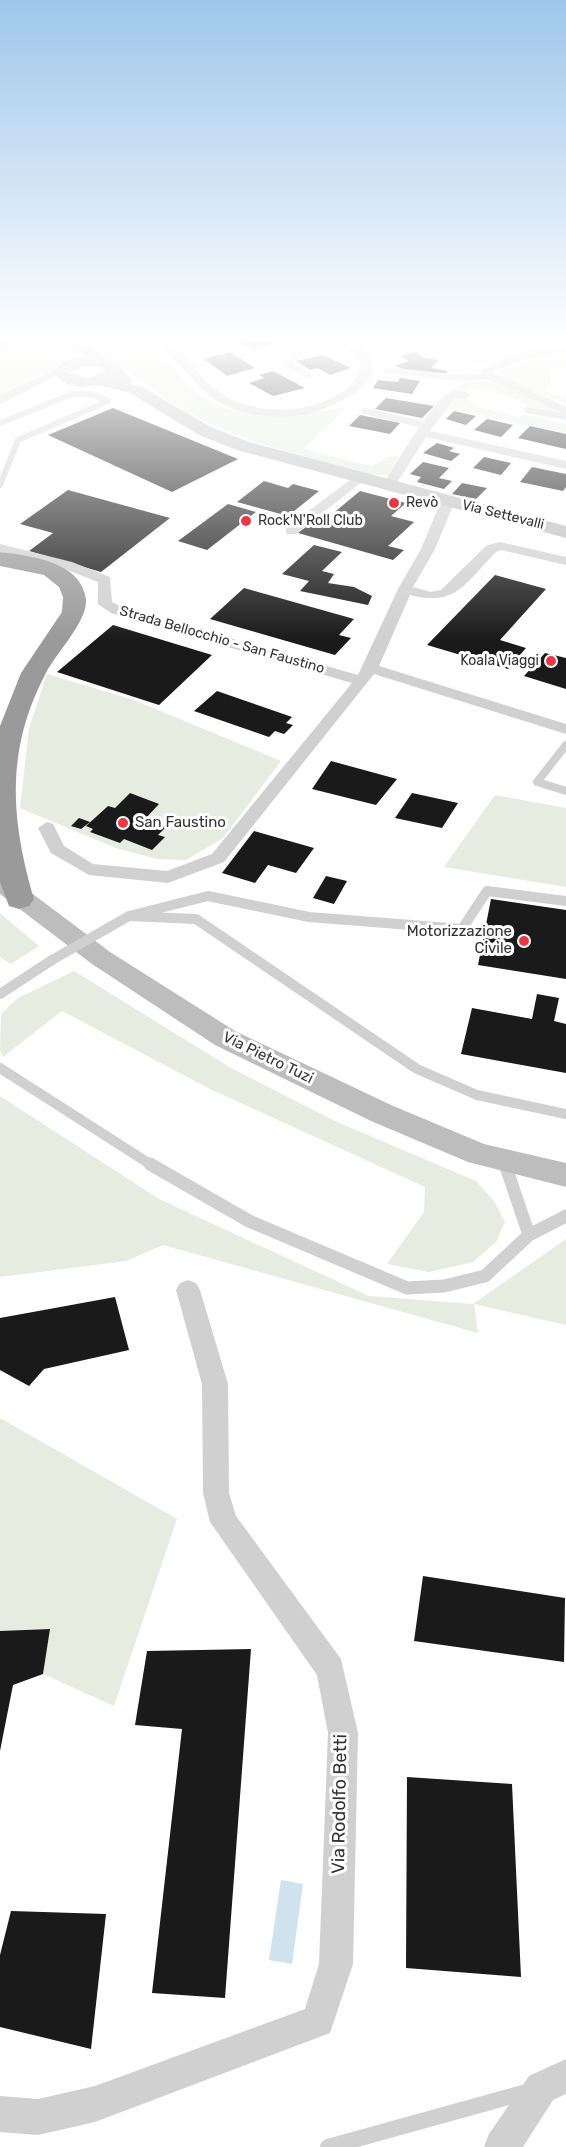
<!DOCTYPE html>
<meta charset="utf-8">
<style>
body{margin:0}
canvas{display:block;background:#fff}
</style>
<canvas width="566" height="2147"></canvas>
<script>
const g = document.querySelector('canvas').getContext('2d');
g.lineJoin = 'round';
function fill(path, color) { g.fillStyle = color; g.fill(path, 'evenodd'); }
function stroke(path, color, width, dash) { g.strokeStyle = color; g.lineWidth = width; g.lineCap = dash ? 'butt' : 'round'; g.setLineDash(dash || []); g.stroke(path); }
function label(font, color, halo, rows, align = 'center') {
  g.font = font + ' Rubik,sans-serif'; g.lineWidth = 6; g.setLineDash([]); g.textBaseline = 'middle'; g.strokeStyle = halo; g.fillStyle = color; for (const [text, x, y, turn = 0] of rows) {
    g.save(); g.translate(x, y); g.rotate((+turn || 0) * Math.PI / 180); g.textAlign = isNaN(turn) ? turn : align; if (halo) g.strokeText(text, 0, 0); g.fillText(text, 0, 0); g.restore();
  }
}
const green = new Path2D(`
 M18 339H60L77 352 49 371 0 395V356Z
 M96 339H147L197 394 224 408 281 417 347 407 303 449 371 466 388 457H399L388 475H371C310 458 249 444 193 415 157 396 129 369 96 345Z
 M407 339H464L526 348 528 351 482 364 438 356 421 349 401 347Z
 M493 339 566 340V346L549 348Z
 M566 352V366L550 365 551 383 543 390 566 399V404L512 383 498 371 547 354Z
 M464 380 489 381 560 412C536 415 514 396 492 390 480 386 467 392 455 394Z
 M465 397 478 406 519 418 523 414 566 424V433L447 408 455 398Z
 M47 674 134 700 281 761 223 838 186 860 157 859 116 848 20 808 29 728Z
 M495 795 566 808V887L444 867Z
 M0 913 39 946 11 964 0 957Z
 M74 971 231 1068 337 1122 476 1181 494 1201 505 1222 496 1242 473 1262 429 1272 387 1264 424 1212 425 1187 210 1089 62 1011 3 1057 0 1050 1 1014 18 998Z
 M0 1096 159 1199 369 1296 473 1304 566 1239V1325L474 1304 478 1333 163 1245 126 1261 0 1277Z
 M0 1418 177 1519 114 1706 43 1674 50 1629 0 1631Z`);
const water = new Path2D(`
 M281 1880 303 1884 292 1964 269 1960Z`);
const building = new Path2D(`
 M231 339H266L273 343 255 349Z
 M230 352 255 368 227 376 204 359Z
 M416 352 424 358 439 360 431 368 448 371 444 375 411 371 394 366 409 361 400 356Z
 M323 355 351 368 330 375 318 368 310 370 296 361Z
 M273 371 305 388 273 396 249 383 264 378 259 375Z
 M400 378 420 381 412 394 373 388 378 380 398 382Z
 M386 398 434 406 422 418 375 409Z
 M113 408 238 459 172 492 48 435Z
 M454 411 476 416 466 425 446 419Z
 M360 415 400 423 390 434 349 426Z
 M487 419 513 425 501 437 474 430Z
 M530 426 566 434V449L518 438Z
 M437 443 454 448 449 451 460 454 451 461 423 453Z
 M484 457 511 463 501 475 473 468Z
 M423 462 449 468 439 478 452 481 444 489 417 482 421 477 410 474Z
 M532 467 566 474V487L563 491 520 482Z
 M264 481 288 488 293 484 319 491 288 516 237 502Z
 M462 483 487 488 476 499 452 494Z
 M68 490 170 518 101 572 29 551 53 533 20 524Z
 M360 491 406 503 391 516 414 522 388 546 404 550 393 560 298 533 311 523 319 525Z
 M228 504 256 512 207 550 178 541Z
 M314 545 342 552 322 571 334 574 328 583 354 587 372 596 368 605 300 591 309 581 282 574Z
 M495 575 546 589 500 640 526 648 508 669 427 645Z
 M244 588 354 619 339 635 351 638 335 655 210 619Z
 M113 625 212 655 159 705 57 672Z
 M545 653 566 658V689L524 676Z
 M217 691 292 717 286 723 293 725 284 734 275 731 269 737 194 711Z
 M331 761 397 779 376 805 312 789Z
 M130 793 159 804 145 819 166 827 158 835 165 837 152 850 124 839 120 843 90 832 93 829 86 826 108 806 115 808Z
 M412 793 458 803 442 828 395 818Z
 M79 818 90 822 81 829 71 826Z
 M254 831 314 848 296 873 268 865 255 883 222 873Z
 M326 876 347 881 334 904 313 898Z
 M491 899 566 910V979L478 965Z
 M537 994 559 998 554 1021 566 1024V1073L461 1054 472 1008 532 1019Z
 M115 1297 129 1350 44 1369 29 1386 0 1370V1318Z
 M423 1576 565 1598 564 1662 414 1641Z
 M50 1629 43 1674 13 1685 0 1751V1631Z
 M251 1649 225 1998 152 1993 182 1729 135 1725 147 1651Z
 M407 1777 512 1784 521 1977 406 1968Z
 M11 1911 106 1914 91 2049 0 2027V1955Z`);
const laneFar4 = new Path2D(`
 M479 339 543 351
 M386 370 461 378 488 376
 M308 375 288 364 320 339
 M527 410 566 417
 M365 411 428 426
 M0 423 72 394H91L108 401 18 440 0 485`);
const laneFar3 = new Path2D(`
 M566 745 537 782 566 791`);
const laneFar2 = new Path2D(`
 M566 901 487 891 462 929 309 917 208 896 129 916 196 919 417 1069 477 1095 566 1114
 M0 994 52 960
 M0 1068 153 1166
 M504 1160 506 1166`);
const laneFar1 = new Path2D(`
 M150 1164 249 1221 407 1288 444 1286 485 1276 529 1235 566 1216
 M505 1164 529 1235`);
const lane = new Path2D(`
 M328 2147 530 2091`);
const street = new Path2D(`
 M153 339C178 339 191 366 208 383 242 415 301 418 340 393 351 386 362 375 360 361L333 339C345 339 352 341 362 349 400 379 327 411 303 415 276 419 243 416 219 402 200 391 188 373 173 358 166 351 159 346 153 339Z
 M566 346V352L527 358 492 372 566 407V415L484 378 480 371 511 356Z
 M63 366 69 369 67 371 0 404V395Z
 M452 391H465L471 395 465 399 455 398 430 431 566 461V469L426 437 393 489H383L382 486C393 469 436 395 452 391Z
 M358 474 363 475V481L296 534H286V528Z
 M448 497 455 501 435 549 413 587 431 592 441 590 486 546 495 543 500 542 566 557V565L501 550 496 552C465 583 457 607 410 595L379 666 566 724V734L374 674 224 862 168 883 89 875 51 853 38 828 47 822 53 824 64 846 93 864 167 871 212 854 352 683 111 613 98 604V582L62 568 0 552V544L72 562 110 577 112 602 121 607 358 675 398 589 421 549 441 501Z
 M188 1280 196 1283 200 1290 228 1384 229 1493 236 1516 341 1659 358 1733 353 1964 330 2033 95 2122 38 2135 0 2132V2096L38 2099 95 2086 305 2009 319 1964 328 1733 317 1675 210 1522 203 1493 202 1384 176 1290 180 1283Z
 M566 2059V2094L553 2100 523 2147H484L489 2134 529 2076Z`);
const secondary = new Path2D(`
 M67 339H83L102 357 117 363 133 381 131 384 142 387 211 427 249 442 566 526V538L237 450 199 435 130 393 99 385 80 387 67 384 53 374C59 361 72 358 85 356ZM82 366H98L106 371 88 378 69 373Z
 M0 874 9 876 110 952 235 1031 391 1105 484 1144 566 1163V1187L468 1162 371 1121 215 1045 92 964 0 894Z`);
const highway = new Path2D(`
 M0 339H14L6 348 0 349Z
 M0 552C30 556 81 561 86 599 88 621 56 653 46 673 5 750 11 819 34 899L29 906 19 909 9 906 0 882V726L21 673 62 612 63 597 59 587 44 575 0 566Z`);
const laneBridge = new Path2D(`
 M52 960 129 916`);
const markers = [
 [394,503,6,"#e63946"],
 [246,521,6,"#e63946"],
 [551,661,6,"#e63946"],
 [123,823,6,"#e63946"],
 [524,941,6,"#e63946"]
];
const farPoinames = [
 ["Revò",406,503],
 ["Rock'N'Roll Club",258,521],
 ["Koala Viaggi",539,661,"right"]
];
const farStreetnames = [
 ["Via Settevalli",503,515,14],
 ["Strada Bellocchio - San Faustino",222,640,16]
];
const poiNames = [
 ["San Faustino",135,823],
 ["Motorizzazione",512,932,"right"],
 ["Civile",512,949,"right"]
];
const streetNames = [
 ["Via Pietro Tuzi",268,1058,26]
];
const nearStreetnames = [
 ["Via Rodolfo Betti",340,1804,-89]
];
fill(green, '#e6ecdf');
fill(water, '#cfe2ee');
fill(building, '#1a1a1a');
stroke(laneFar4, '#d0d0d0', 6);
stroke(laneFar3, '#d0d0d0', 8);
stroke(laneFar2, '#d0d0d0', 10);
stroke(laneFar1, '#d0d0d0', 13);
stroke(lane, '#d0d0d0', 16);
fill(street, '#d0d0d0');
fill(secondary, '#bdbdbd');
fill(highway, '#9a9a9a');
stroke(laneBridge, '#d0d0d0', 10);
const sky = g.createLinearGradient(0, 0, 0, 640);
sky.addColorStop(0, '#9ec6ea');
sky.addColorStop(0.53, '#fff');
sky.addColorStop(1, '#ffffff00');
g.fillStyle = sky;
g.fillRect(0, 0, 566, 640);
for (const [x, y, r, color] of markers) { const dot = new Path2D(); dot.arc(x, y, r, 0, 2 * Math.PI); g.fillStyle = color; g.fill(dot); stroke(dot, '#fff', 2); }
label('14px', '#333', '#fff', farPoinames, 'left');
label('14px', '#333', '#fff', farStreetnames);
label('15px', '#333', '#fff', poiNames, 'left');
label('15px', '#333', '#fff', streetNames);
label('18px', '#333', '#fff', nearStreetnames);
</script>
